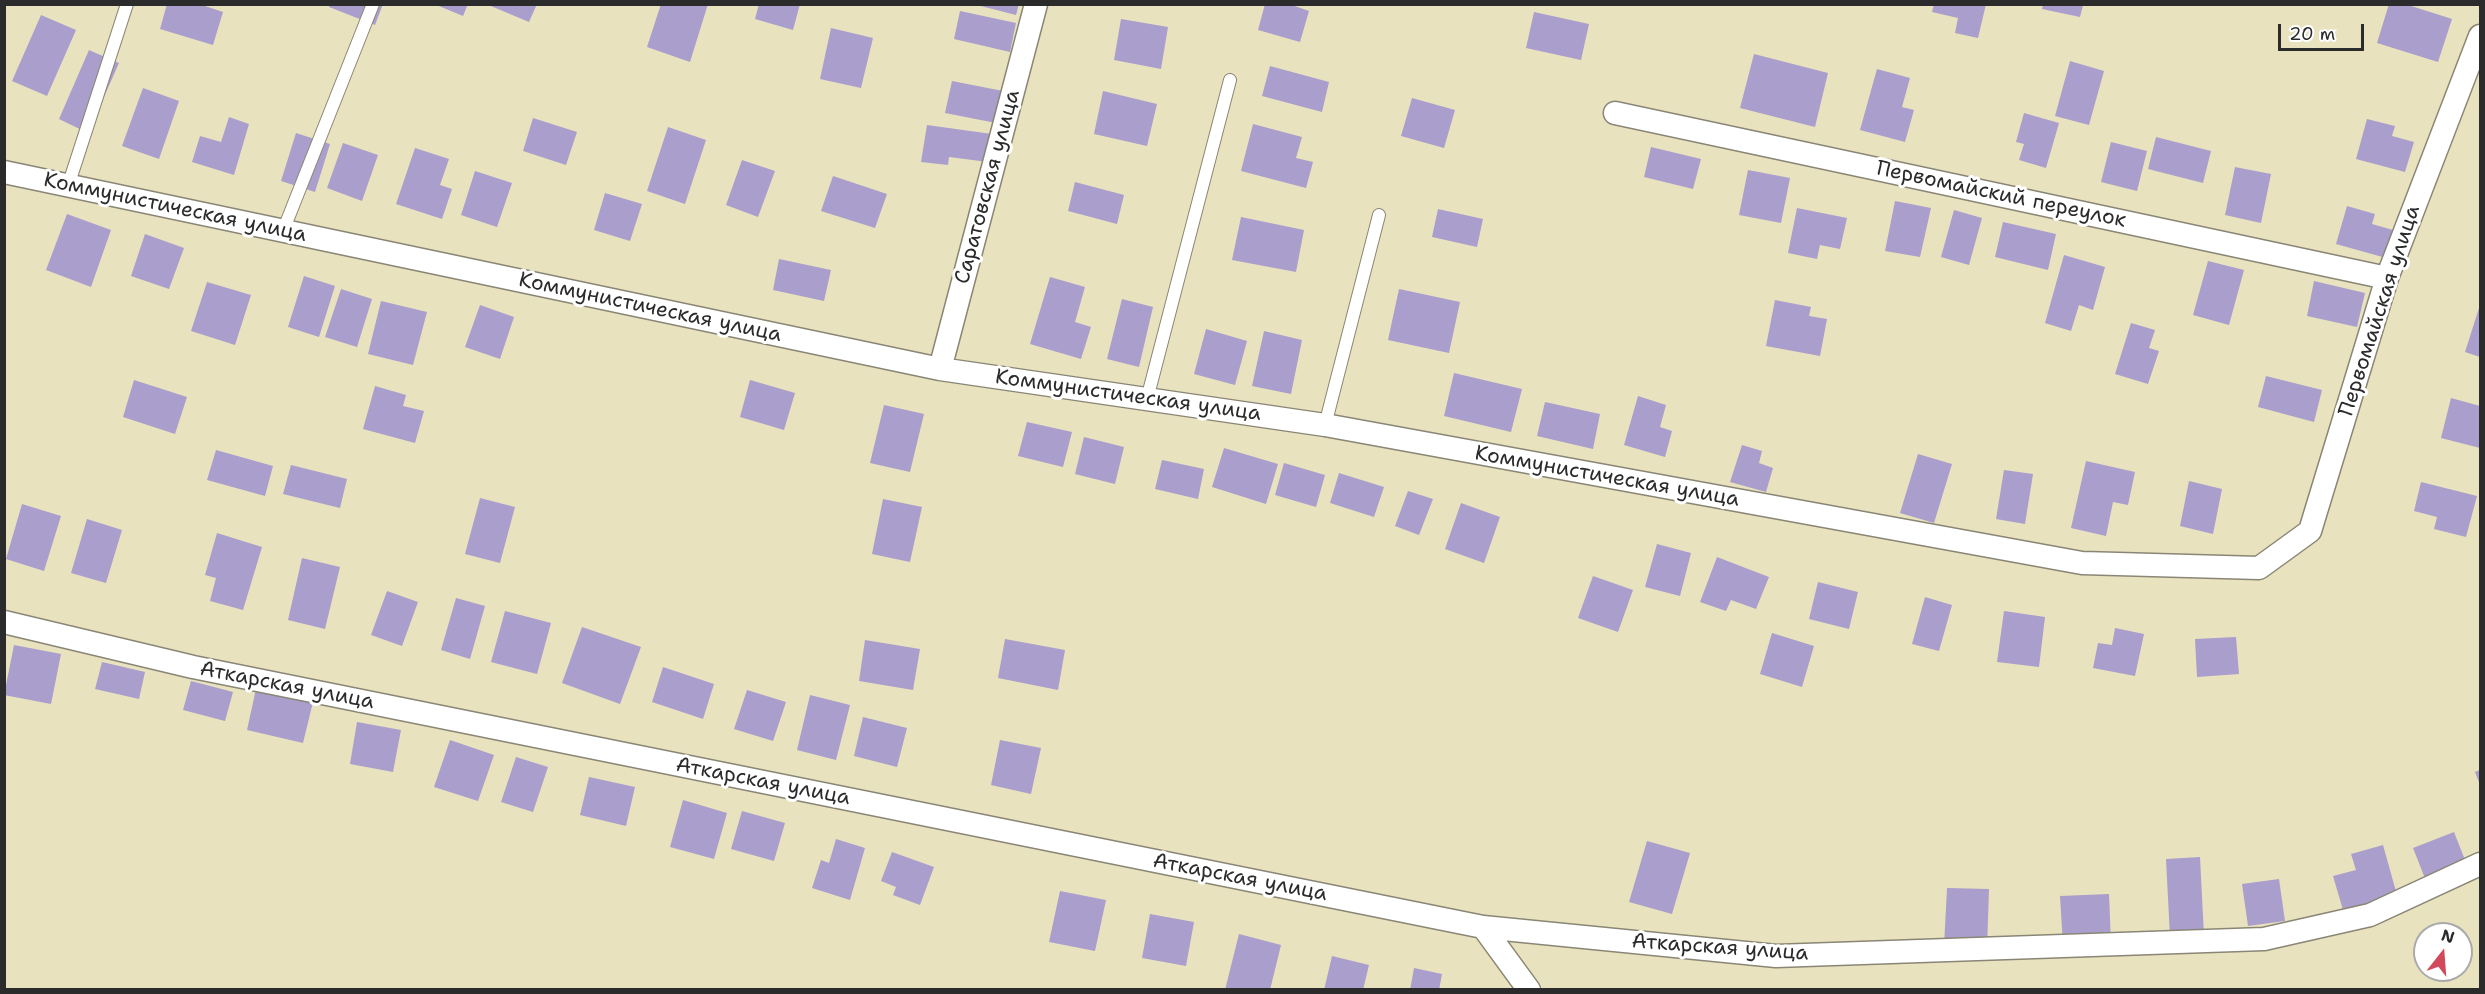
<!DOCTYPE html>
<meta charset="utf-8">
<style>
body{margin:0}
#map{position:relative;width:2485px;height:994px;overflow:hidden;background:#e9e2bf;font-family:"Shantell Sans",sans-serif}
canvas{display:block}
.frame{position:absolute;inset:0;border:6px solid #2b2b2b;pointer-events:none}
.north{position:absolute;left:2413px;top:922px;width:60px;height:60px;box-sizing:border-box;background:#fff;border:2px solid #aaa;border-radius:50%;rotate:17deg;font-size:16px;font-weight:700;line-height:24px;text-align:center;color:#2b2b2b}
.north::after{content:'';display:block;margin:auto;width:21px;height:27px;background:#d1495b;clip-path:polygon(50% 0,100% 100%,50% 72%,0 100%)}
.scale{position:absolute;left:2278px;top:24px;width:86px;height:27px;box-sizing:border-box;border:3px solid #2b2b2b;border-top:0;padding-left:8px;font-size:18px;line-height:21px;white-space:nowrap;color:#2b2b2b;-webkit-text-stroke:4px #fff;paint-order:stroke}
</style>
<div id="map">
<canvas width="2485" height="994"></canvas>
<div class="frame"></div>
<div class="north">N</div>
<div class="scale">20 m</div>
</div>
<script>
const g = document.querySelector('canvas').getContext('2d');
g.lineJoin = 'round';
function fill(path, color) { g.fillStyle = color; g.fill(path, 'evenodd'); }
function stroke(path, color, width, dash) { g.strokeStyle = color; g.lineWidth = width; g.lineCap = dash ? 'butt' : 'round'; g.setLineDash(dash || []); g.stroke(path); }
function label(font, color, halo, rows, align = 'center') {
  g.font = font + ' "Shantell Sans",sans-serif'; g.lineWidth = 6; g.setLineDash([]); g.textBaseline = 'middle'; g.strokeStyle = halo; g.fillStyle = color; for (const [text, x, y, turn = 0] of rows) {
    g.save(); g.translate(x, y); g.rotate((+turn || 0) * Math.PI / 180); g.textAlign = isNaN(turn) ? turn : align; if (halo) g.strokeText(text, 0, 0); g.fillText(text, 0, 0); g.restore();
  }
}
const building = new Path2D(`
 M167 4H199L223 12 213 45 160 29Z
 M330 4H383L375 25 329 7Z
 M434 4H468L463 16Z
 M486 4H537L529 22Z
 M661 4H708L690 62 647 47Z
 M759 4H800L793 30 755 19Z
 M973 4H1019L1016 15Z
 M1265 4H1289L1309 11 1300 42 1258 30Z
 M1934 4H1986L1978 38 1955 33 1958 18 1932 12Z
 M2389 4H2405L2452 19 2438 62 2377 43Z
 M2043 5H2083L2080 17 2042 9Z
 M960 11 1016 23 1010 52 954 39Z
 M1534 12 1589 24 1581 60 1526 48Z
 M41 15 76 30 47 96 12 81Z
 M1121 19 1168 27 1161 69 1114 60Z
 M831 28 873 38 861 88 820 79Z
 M89 50 119 63 88 133 59 119Z
 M1754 54 1828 73 1815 127 1740 108Z
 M2070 61 2104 71 2089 125 2055 116Z
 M1270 66 1329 82 1322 112 1262 96Z
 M1877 69 1910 78 1902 107 1914 110 1905 142 1860 130Z
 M952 81 1003 91 996 123 945 113Z
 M143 88 179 101 159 159 122 146Z
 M1103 91 1157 104 1147 146 1094 134Z
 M1412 98 1455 110 1444 148 1401 136Z
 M2024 113 2059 123 2046 168 2019 160 2024 144 2016 142Z
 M229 117 249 124 234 175 192 162 200 136 221 142Z
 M533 118 577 132 566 165 523 151Z
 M2367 119 2395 126 2392 136 2414 142 2405 172 2356 159Z
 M1253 124 1302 137 1296 158 1313 162 1306 188 1241 171Z
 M927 125 992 134 988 162 949 157 948 165 921 162Z
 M668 127 706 140 685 204 647 191Z
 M296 133 330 144 315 192 281 181Z
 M2156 137 2211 151 2203 183 2148 169Z
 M2111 142 2147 151 2137 191 2101 182Z
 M343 143 378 155 362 201 327 188Z
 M1651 147 1701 159 1693 189 1644 177Z
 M415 148 449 159 440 185 452 189 442 219 396 204Z
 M742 160 775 171 758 217 726 205Z
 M2235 167 2271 174 2261 223 2225 215Z
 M1748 170 1790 178 1781 223 1739 215Z
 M475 171 512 183 497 227 461 215Z
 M833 176 887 194 875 228 821 211Z
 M1075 182 1124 195 1117 224 1068 211Z
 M605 193 642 204 630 241 594 230Z
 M1895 201 1931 208 1920 257 1885 251Z
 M2347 206 2375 214 2372 224 2393 230 2386 258 2336 244Z
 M1797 208 1847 218 1840 249 1820 245 1817 259 1788 253Z
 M1438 209 1483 219 1477 247 1432 237Z
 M1954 210 1982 218 1969 265 1941 257Z
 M67 214 111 230 91 287 46 270Z
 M1241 217 1304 230 1296 272 1232 260Z
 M2003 222 2056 234 2048 270 1995 257Z
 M145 234 184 248 169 289 131 276Z
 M2064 255 2105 267 2093 310 2079 305 2071 331 2045 323Z
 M779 259 831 270 824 301 773 290Z
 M2208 261 2244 270 2229 325 2193 315Z
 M304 276 335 286 319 337 288 327Z
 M1050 277 1085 287 1075 322 1091 327 1081 359 1030 344Z
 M2314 281 2365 293 2357 327 2307 316Z
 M207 282 251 295 235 345 191 331Z
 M341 289 372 299 357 347 325 337Z
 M1399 289 1460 302 1449 353 1388 340Z
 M1122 299 1153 307 1139 367 1107 359Z
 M1775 300 1811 307 1809 316 1827 319 1820 356 1766 346Z
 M381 301 427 312 413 365 368 354Z
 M480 305 514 317 500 359 465 347Z
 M2479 308 2480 309V357L2465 352Z
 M2131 323 2155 330 2149 348 2159 351 2148 384 2115 374Z
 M1206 329 1247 341 1235 385 1194 374Z
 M1264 331 1302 340 1291 394 1252 386Z
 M1454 373 1522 389 1511 432 1444 416Z
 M2266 376 2322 390 2314 422 2258 407Z
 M134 380 187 397 175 434 123 417Z
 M750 380 795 393 784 430 740 417Z
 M375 386 406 395 403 406 424 411 415 443 363 429Z
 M1638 396 1666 405 1660 427 1672 431 1665 457 1624 445Z
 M2451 398 2480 406V448L2441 438Z
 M1545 402 1600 414 1593 449 1537 436Z
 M884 405 924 414 910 472 870 463Z
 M1027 422 1072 432 1063 467 1018 456Z
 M1084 437 1124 447 1115 484 1075 474Z
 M1742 445 1762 451 1759 463 1773 468 1766 492 1730 482Z
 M1224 448 1278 464 1266 504 1212 487Z
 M216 450 273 466 265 496 207 480Z
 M1918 454 1952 464 1934 523 1900 513Z
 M1162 460 1204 469 1198 499 1155 489Z
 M2086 461 2135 472 2128 505 2113 502 2106 536 2071 528Z
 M1284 463 1325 475 1316 507 1275 495Z
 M291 465 347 479 340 508 283 494Z
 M2004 470 2033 474 2025 524 1996 519Z
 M1339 473 1384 487 1374 517 1330 503Z
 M2189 481 2222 489 2213 534 2180 526Z
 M2421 482 2477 496 2466 537 2434 529 2437 517 2414 511Z
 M1408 491 1433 499 1419 535 1395 526Z
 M480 498 515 507 500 563 465 554Z
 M883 499 922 507 910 562 872 554Z
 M1461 503 1500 517 1484 563 1445 549Z
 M22 504 61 516 44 571 6 559Z
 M87 519 122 530 106 583 71 573Z
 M217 533 262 547 243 610 210 601 216 578 205 575Z
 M1657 544 1691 553 1680 596 1645 587Z
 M1717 557 1769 577 1756 609 1731 600 1726 611 1700 602Z
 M302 558 340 567 325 629 288 620Z
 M1593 576 1633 590 1618 632 1578 618Z
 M1818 582 1858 592 1849 629 1809 619Z
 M387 591 418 602 402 646 371 635Z
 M1925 597 1952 605 1939 651 1912 644Z
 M456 598 485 606 470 659 441 650Z
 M505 611 551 623 537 674 491 662Z
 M2004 611 2045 617 2039 667 1997 662Z
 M582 627 641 647 620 704 562 683Z
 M2115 628 2144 634 2135 676 2093 668 2098 643 2112 645Z
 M1772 633 1814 646 1802 687 1760 674Z
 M2236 637 2239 674 2197 677 2195 639Z
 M1005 639 1065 650 1058 690 998 678Z
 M865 640 920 649 913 690 859 681Z
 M14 645 61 654 51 704 4 695Z
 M102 662 145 672 139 699 95 689Z
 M663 667 714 684 703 719 652 702Z
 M191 681 233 692 225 721 183 710Z
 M256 689 313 702 303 743 247 730Z
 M747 690 786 702 773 741 734 729Z
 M810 695 850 705 836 760 797 750Z
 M863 717 907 728 897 767 854 756Z
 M357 722 401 730 393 772 350 764Z
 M450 740 494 755 478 801 434 787Z
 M1000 740 1041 748 1031 794 991 785Z
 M516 757 548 767 533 812 501 802Z
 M2480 770V785L2475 772Z
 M589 777 635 787 626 826 580 815Z
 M683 800 727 813 714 859 670 847Z
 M742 811 785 823 774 861 731 849Z
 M2454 832 2467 865 2426 881 2413 848Z
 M836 839 865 848 850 900 812 888 821 860 829 863Z
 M1647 841 1690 853 1672 914 1629 902Z
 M2383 845 2397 895 2343 910 2333 876 2356 870 2351 854Z
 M892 852 934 867 920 905 893 895 896 887 881 881Z
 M2200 857 2204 936 2170 937 2166 859Z
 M2279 879 2285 921 2248 926 2242 884Z
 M1947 888 1989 889 1987 948 1944 946Z
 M1060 891 1106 900 1095 951 1049 942Z
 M2109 894 2111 943 2063 945 2060 896Z
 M1150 914 1194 922 1186 966 1142 958Z
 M1239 934 1281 945 1270 990H1225Z
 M1332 956 1369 965 1363 990H1324Z
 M1414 968 1442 974 1439 990H1410Z`);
const lane = new Path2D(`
 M68 186 127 4
 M283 231 373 4
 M1147 399 1230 80
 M1325 425 1379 215`);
const street = new Path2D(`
 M1615 113 2387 278
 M4 172 940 369 1325 425 2082 563 2259 568 2310 531 2387 278 2480 36
 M940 369 1036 4
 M4 622 193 667 1483 927 1776 956 2264 939 2370 915 2480 864
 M1483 927 1529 990`);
const streetNames = [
 ["Саратовская улица",988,187,-75],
 ["Первомайский переулок",2001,195,12],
 ["Коммунистическая улица",175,208,12],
 ["Коммунистическая улица",650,308,12],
 ["Первомайская улица",2380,311,-72],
 ["Коммунистическая улица",1128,396,8],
 ["Коммунистическая улица",1607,477,10],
 ["Аткарская улица",287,686,11],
 ["Аткарская улица",763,782,11],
 ["Аткарская улица",1240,878,11],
 ["Аткарская улица",1720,948,4]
];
fill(building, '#aa9ecc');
stroke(lane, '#8a8675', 14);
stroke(street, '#8a8675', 25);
stroke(lane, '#fff', 12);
stroke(street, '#fff', 22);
label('21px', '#2b2b2b', '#fff', streetNames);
</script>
